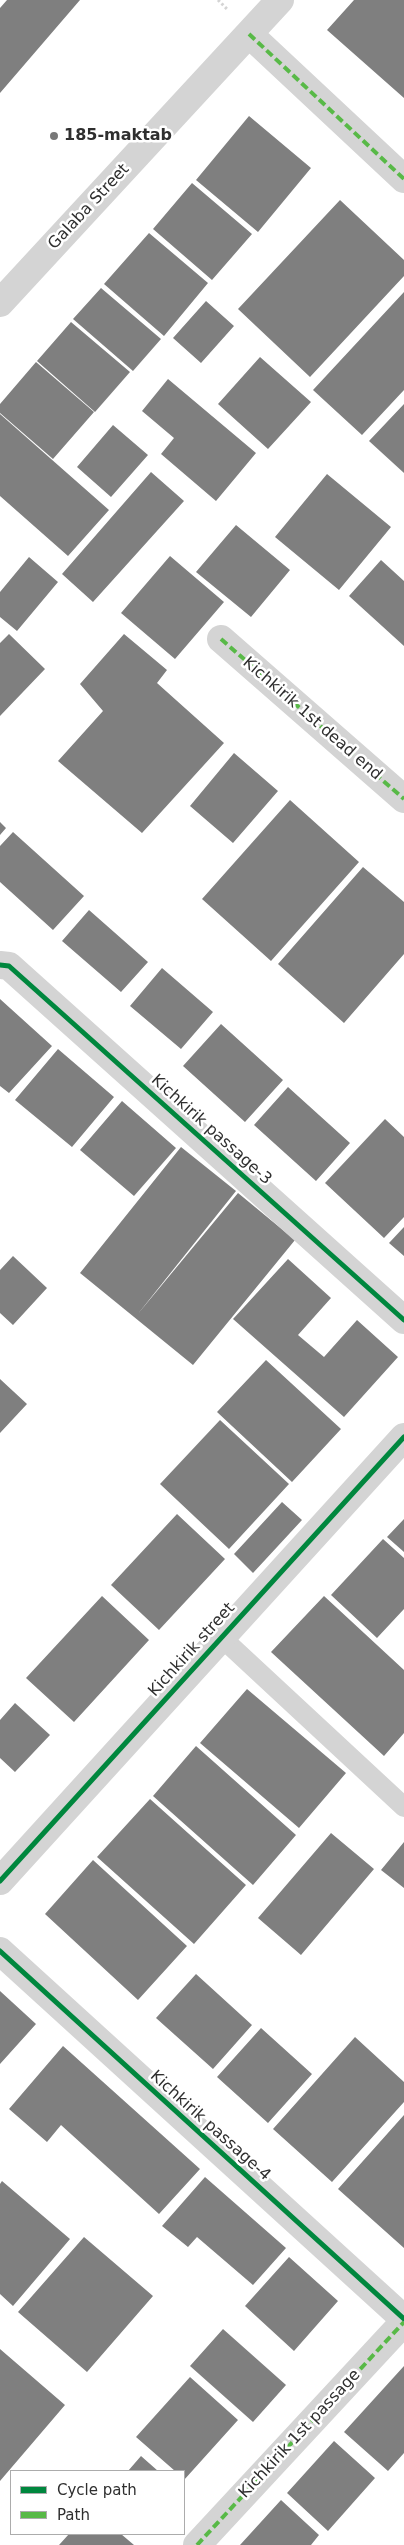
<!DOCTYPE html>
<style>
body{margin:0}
#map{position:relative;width:404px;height:2545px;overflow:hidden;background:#fff;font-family:"DejaVu Sans",sans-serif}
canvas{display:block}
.legend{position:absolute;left:10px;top:2470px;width:175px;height:65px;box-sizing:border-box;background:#fff;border:1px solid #acacac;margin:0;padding:6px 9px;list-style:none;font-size:15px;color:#2f2f2f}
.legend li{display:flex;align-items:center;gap:10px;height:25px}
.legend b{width:25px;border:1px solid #acacac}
</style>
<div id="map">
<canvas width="404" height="2545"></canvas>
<ul class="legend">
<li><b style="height:6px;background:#00873e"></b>Cycle path</li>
<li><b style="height:6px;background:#58b947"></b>Path</li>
</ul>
</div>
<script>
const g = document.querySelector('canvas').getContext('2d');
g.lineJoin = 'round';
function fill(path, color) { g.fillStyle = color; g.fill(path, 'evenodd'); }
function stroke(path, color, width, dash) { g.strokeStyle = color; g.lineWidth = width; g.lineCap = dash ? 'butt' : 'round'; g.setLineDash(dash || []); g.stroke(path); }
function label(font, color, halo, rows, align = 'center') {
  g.font = font + ' "DejaVu Sans",sans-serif'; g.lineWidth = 5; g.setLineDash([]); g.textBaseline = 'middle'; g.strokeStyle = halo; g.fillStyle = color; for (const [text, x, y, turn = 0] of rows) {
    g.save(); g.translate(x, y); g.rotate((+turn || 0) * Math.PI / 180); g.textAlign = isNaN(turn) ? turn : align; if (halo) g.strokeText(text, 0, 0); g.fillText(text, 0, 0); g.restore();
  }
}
const building = new Path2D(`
 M7 0H80L0 93V8Z
 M354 0H404V98L327 30Z
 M249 116 311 168 258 232 196 180Z
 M192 183 252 234 212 280 153 229Z
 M340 200 404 260V276L310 377 238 309Z
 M149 233 208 283 164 336 104 284Z
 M101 288 161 339 133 371 73 319Z
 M404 292V390L362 435 313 390Z
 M206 301 234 326 201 363 173 338Z
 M71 322 130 372 95 412 37 361Z
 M260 357 311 402 268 449 218 404Z
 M36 362 94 412 53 459 0 413V404Z
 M168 379 256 453 216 501 161 454 174 438 142 411Z
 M404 404V473L369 441Z
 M0 414 109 510 68 556 0 496Z
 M113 425 148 455 111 497 77 467Z
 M151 472 184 501 93 602 62 574Z
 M327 474 391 527 339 590 275 537Z
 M236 525 290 570 251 617 196 572Z
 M170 556 224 602 175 659 121 613Z
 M29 557 58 582 17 631 0 617V592Z
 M381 560 404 581V646L349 596Z
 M9 634 45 669 0 716V643Z
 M124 634 167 670 157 683 224 743 142 833 58 761 103 711 80 684Z
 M234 753 278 791 233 843 190 806Z
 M290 800 359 862 271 961 202 899Z
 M0 822 6 828 0 835Z
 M13 832 84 896 53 930 0 882V846Z
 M363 867 404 902V954L344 1023 278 964Z
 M89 910 148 962 121 992 62 941Z
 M162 968 213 1012 181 1049 130 1006Z
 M0 999 52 1046 9 1093 0 1086Z
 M221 1024 283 1080 245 1122 183 1066Z
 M58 1049 114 1097 72 1147 15 1100Z
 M288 1087 350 1143 316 1181 254 1125Z
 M122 1101 176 1148 134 1196 80 1150Z
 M385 1119 404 1137V1217L384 1238 325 1183Z
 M181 1147 236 1191 137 1315 238 1193 295 1240 193 1365 80 1273Z
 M404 1227V1256L389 1243Z
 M13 1256 47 1288 13 1325 0 1313V1270Z
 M288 1259 331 1298 298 1335 324 1357 357 1320 398 1357 344 1417 233 1319Z
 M266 1360 341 1429 292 1482 217 1412Z
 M0 1379 27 1404 0 1433Z
 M220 1420 289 1484 229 1549 160 1484Z
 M282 1502 302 1520 253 1573 234 1554Z
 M177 1514 225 1559 159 1630 111 1585Z
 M404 1519V1552L387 1537Z
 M383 1539 404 1558V1609L377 1638 331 1595Z
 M102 1596 149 1640 74 1722 26 1678Z
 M324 1596 404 1670V1733L384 1756 271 1652Z
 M247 1689 346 1773 299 1828 200 1743Z
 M15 1703 50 1735 15 1772 0 1758V1720Z
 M196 1746 296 1835 253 1885 153 1796Z
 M150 1799 246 1885 194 1944 97 1857Z
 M331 1833 374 1869 301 1955 258 1918Z
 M404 1842V1888L381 1870Z
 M93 1860 187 1946 138 2000 45 1914Z
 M196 1974 252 2025 213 2069 156 2018Z
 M0 1991 36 2024 0 2064Z
 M261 2028 312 2074 268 2123 217 2077Z
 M355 2037 404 2082V2102L332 2182 273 2129Z
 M63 2046 200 2169 159 2214 61 2125 47 2142 9 2109Z
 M404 2115V2248L338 2189Z
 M205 2177 286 2248 253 2285 197 2237 188 2247 162 2226Z
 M2 2181 70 2239 13 2306 0 2294V2184Z
 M84 2237 153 2296 87 2372 18 2312Z
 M289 2257 338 2301 294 2351 245 2306Z
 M223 2329 286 2385 253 2422 190 2366Z
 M0 2349 65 2405 0 2481Z
 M404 2366V2453L388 2471 344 2432Z
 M190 2377 238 2420 184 2480V2471H175L136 2437Z
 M334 2441 375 2478 328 2531 287 2493Z
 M141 2456 158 2471H128Z
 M281 2500 319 2535 311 2545H240Z
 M69 2534H121L134 2545H59Z`);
const path = new Path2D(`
 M218 0 227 9`);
const service = new Path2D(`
 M221 1637 404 1807`);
const minor = new Path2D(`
 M249 34 404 179
 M0 303 280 0
 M221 639 404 799
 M0 965 9 966 404 1320
 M0 1881 404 1437
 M0 1951 404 2319
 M197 2545 404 2322`);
const quiet = new Path2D(`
 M249 34 404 179
 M221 639 404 799
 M197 2545 404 2322`);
const cycleway = new Path2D(`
 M0 965 9 966 404 1320
 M0 1881 404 1437
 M0 1951 404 2319`);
const markers = [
 [54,136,5,"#787878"]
];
const poiNames = [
 ["185-maktab",64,136]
];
const streetNames = [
 ["Galaba Street",89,207,-47],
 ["Kichkirik 1st dead end",312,719,41],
 ["Kichkirik passage-3",211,1130,42],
 ["Kichkirik street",192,1650,-48],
 ["Kichkirik passage-4",210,2126,42],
 ["Kichkirik 1st passage",300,2434,-47]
];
fill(building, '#7f7f7f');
stroke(path, '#d4d4d4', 3, [2.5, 2.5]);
stroke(service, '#d4d4d4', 20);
stroke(minor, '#d4d4d4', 28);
stroke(quiet, '#58b947', 4, [8, 4]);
stroke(cycleway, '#00873e', 5);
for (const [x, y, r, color] of markers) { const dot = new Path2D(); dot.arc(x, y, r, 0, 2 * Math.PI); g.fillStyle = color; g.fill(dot); stroke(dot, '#fff', 2); }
label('bold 16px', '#2f2f2f', '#fff', poiNames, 'left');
label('16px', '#2f2f2f', '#fff', streetNames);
</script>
